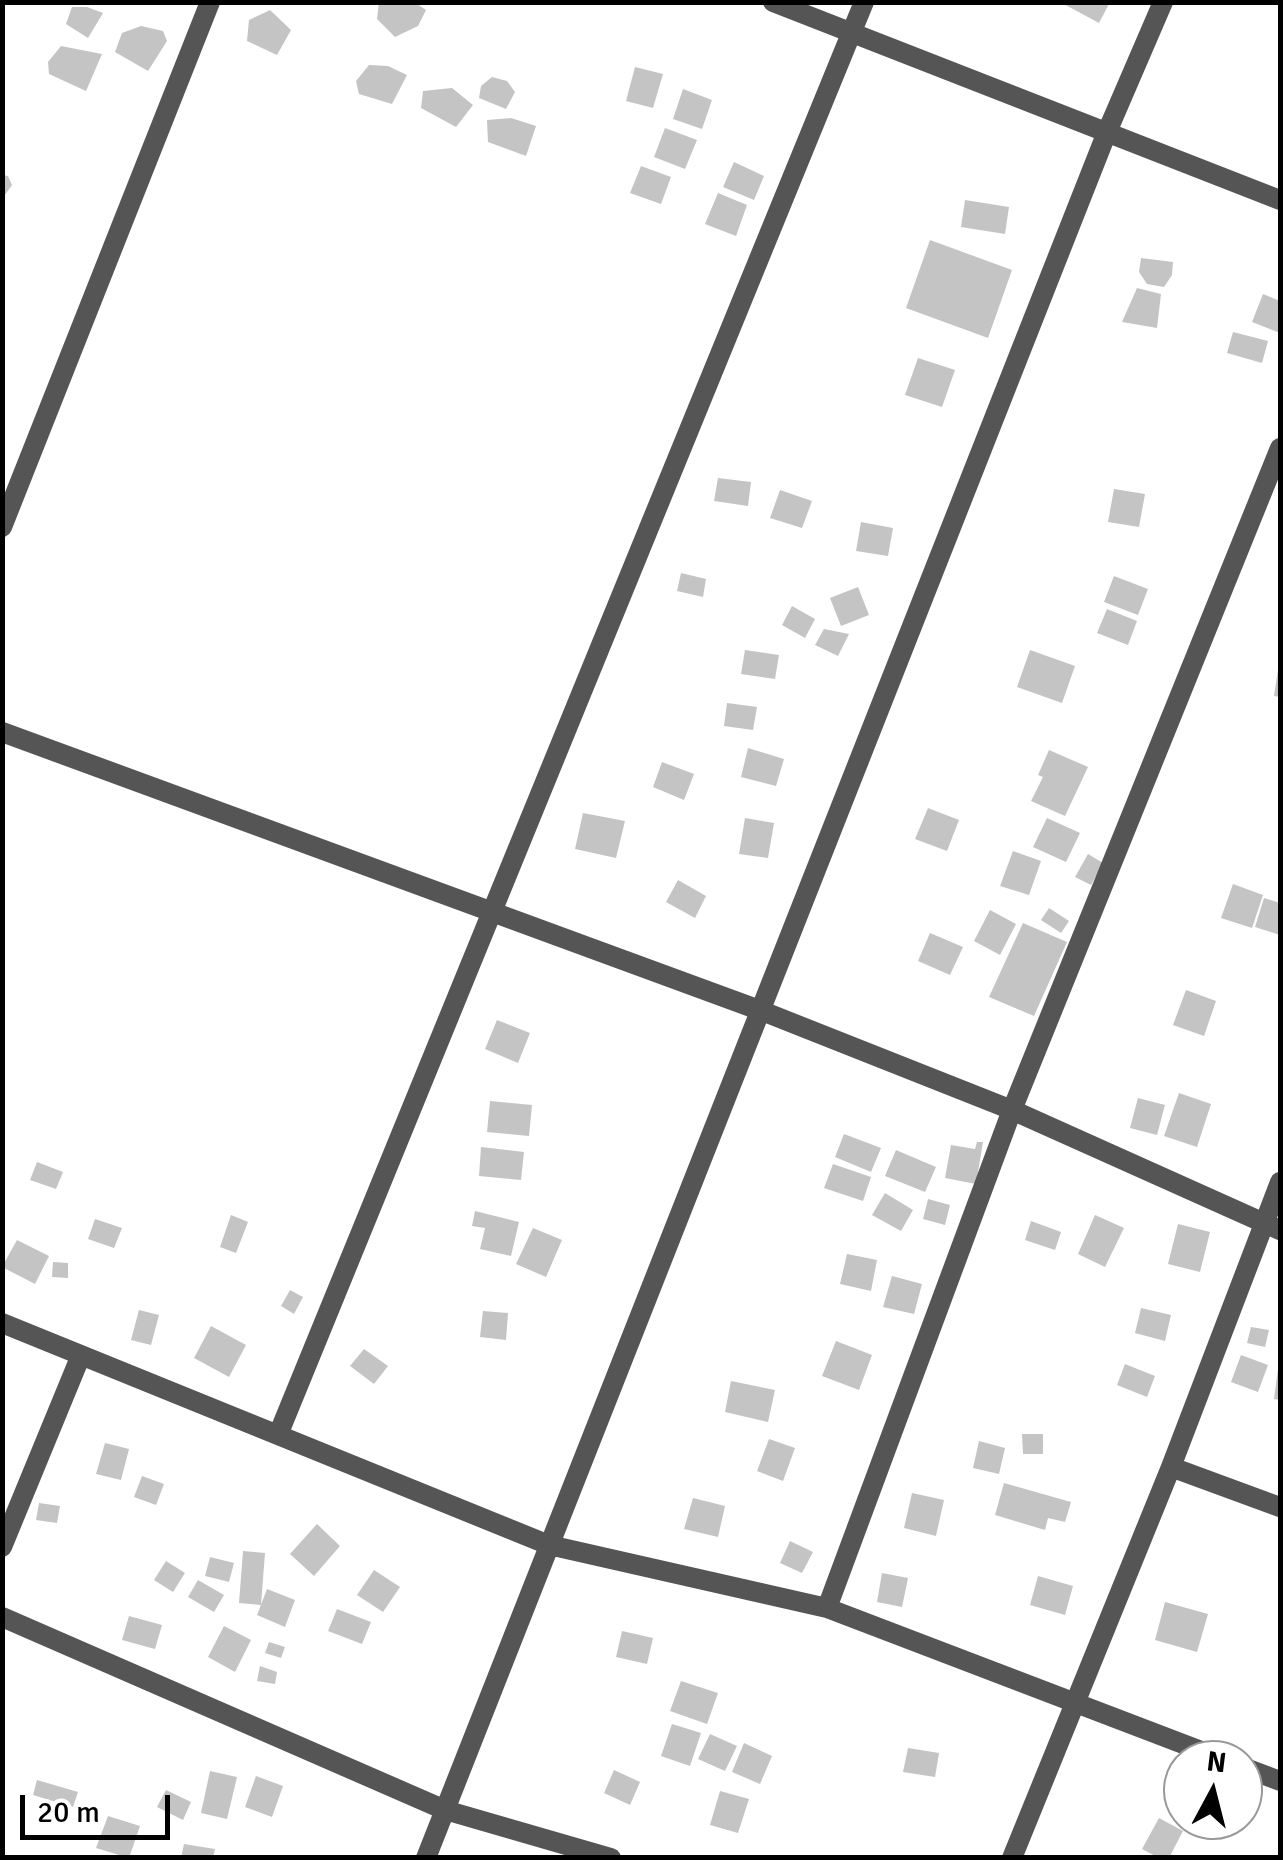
<!DOCTYPE html>
<style>
body{margin:0}
#map{position:relative;width:1283px;height:1860px;overflow:hidden;background:#fff;font-family:Signika,sans-serif}
canvas{display:block}
.frame{position:absolute;inset:0;border:5px solid #000;pointer-events:none}
.north{position:absolute;left:1163px;top:1740px;width:100px;height:100px;box-sizing:border-box;background:#fff;border:2px solid #999;border-radius:50%;rotate:7deg;font-size:28px;font-weight:700;line-height:40px;text-align:center;color:#000}
.north::after{content:'';display:block;margin:auto;width:35px;height:45px;background:#000;clip-path:polygon(50% 0,100% 100%,50% 72%,0 100%)}
.scale{position:absolute;left:20px;top:1795px;width:150px;height:45px;box-sizing:border-box;border:5px solid #000;border-top:0;padding-left:12px;font-size:30px;line-height:35px;white-space:nowrap;color:#000;-webkit-text-stroke:8px #fff;paint-order:stroke}
</style>
<div id="map">
<canvas width="1283" height="1860"></canvas>
<div class="frame"></div>
<div class="north">N</div>
<div class="scale">20 m</div>
</div>
<script>
const g = document.querySelector('canvas').getContext('2d');
g.lineJoin = 'round';
function fill(path, color) { g.fillStyle = color; g.fill(path, 'evenodd'); }
function stroke(path, color, width, dash) { g.strokeStyle = color; g.lineWidth = width; g.lineCap = dash ? 'butt' : 'round'; g.setLineDash(dash || []); g.stroke(path); }
const building = new Path2D(`
 M379 2H414L426 10 418 26 395 37 377 19Z
 M1060 2H1110L1099 23Z
 M72 7H87L103 13 88 38 66 24Z
 M270 10 291 30 277 55 247 41 249 20Z
 M141 26 163 31 167 41 148 71 115 52 122 33Z
 M61 46 102 54 86 91 49 74 48 62Z
 M369 65 388 66 407 75 392 104 359 94 356 81Z
 M635 67 663 74 653 108 626 101Z
 M492 77 507 81 515 92 506 109 479 98 481 86Z
 M452 88 473 105 456 127 421 108 423 91Z
 M683 89 712 100 702 129 673 119Z
 M511 118 536 126 526 156 488 142 487 120Z
 M665 128 697 140 685 169 654 157Z
 M734 162 764 176 754 200 723 187Z
 M641 166 671 177 661 204 630 193Z
 M2 175 8 176 12 185 2 199Z
 M718 193 747 205 736 236 705 224Z
 M965 200 1009 207 1005 234 961 227Z
 M930 240 1012 270 988 338 906 308Z
 M1141 258 1173 262 1172 275 1164 287 1147 284 1139 272Z
 M1137 288 1161 294 1157 328 1122 322Z
 M1263 294 1280 301V333L1252 322Z
 M1233 332 1268 341 1262 363 1227 353Z
 M918 358 955 370 942 407 905 395Z
 M718 478 751 482 748 506 714 501Z
 M1114 489 1145 494 1139 527 1108 522Z
 M780 490 812 501 802 528 770 518Z
 M861 522 893 528 888 556 856 551Z
 M681 573 706 579 703 597 677 591Z
 M1114 576 1148 589 1138 615 1104 602Z
 M858 587 869 615 841 626 830 598Z
 M792 606 815 619 805 638 782 625Z
 M1107 609 1137 621 1128 645 1097 633Z
 M824 629 849 634 838 656 815 645Z
 M745 650 779 655 775 679 741 674Z
 M1030 650 1075 666 1062 703 1017 687Z
 M1278 670 1280 671V697L1274 696Z
 M727 703 757 707 753 730 724 726Z
 M748 748 784 759 776 786 741 777Z
 M1049 750 1088 767 1065 816 1031 801 1043 777 1038 775Z
 M662 762 694 774 684 800 653 787Z
 M928 808 959 820 947 851 915 839Z
 M583 813 625 821 616 858 575 849Z
 M745 818 774 823 768 858 739 854Z
 M1047 818 1080 833 1066 862 1033 847Z
 M1013 851 1041 861 1029 895 1000 886Z
 M1088 854 1103 863 1091 885 1075 877Z
 M678 880 706 896 695 918 666 902Z
 M1233 884 1263 895 1252 928 1221 918Z
 M1264 898 1280 903V935L1255 927Z
 M1049 908 1069 921 1061 933 1041 920Z
 M990 910 1016 924 1000 955 974 941Z
 M1023 923 1067 942 1034 1016 989 997Z
 M930 933 963 947 950 975 918 961Z
 M1186 990 1216 1001 1204 1036 1173 1025Z
 M497 1020 530 1033 518 1063 485 1049Z
 M1179 1093 1211 1104 1197 1147 1164 1136Z
 M1138 1098 1165 1105 1157 1135 1130 1128Z
 M490 1101 532 1105 529 1136 487 1132Z
 M844 1134 881 1148 871 1172 835 1157Z
 M977 1142H983L976 1184 945 1178 951 1145 975 1149Z
 M481 1147 524 1152 521 1180 479 1176Z
 M896 1150 936 1167 925 1192 885 1176Z
 M37 1162 63 1172 56 1189 30 1180Z
 M833 1164 871 1177 863 1201 824 1188Z
 M885 1193 913 1210 901 1231 872 1215Z
 M928 1199 950 1205 945 1225 923 1219Z
 M475 1211 519 1222 511 1256 480 1249 485 1228 472 1226Z
 M231 1215 248 1222 236 1253 220 1247Z
 M1095 1215 1124 1228 1105 1267 1078 1254Z
 M95 1219 122 1228 114 1248 88 1239Z
 M1031 1221 1061 1232 1055 1250 1025 1240Z
 M1178 1224 1210 1232 1200 1272 1168 1264Z
 M533 1228 562 1240 546 1277 516 1264Z
 M17 1240 49 1256 35 1284 2 1267Z
 M847 1254 877 1260 871 1291 840 1284Z
 M53 1262 68 1263V1278L52 1277Z
 M892 1276 922 1284 914 1314 883 1307Z
 M290 1290 303 1297 294 1314 281 1306Z
 M1141 1308 1171 1315 1165 1341 1135 1333Z
 M139 1310 159 1315 151 1345 131 1340Z
 M483 1311 508 1313 506 1340 480 1337Z
 M211 1326 246 1345 229 1377 194 1358Z
 M1251 1327 1269 1330 1265 1347 1247 1343Z
 M836 1341 872 1355 859 1390 822 1376Z
 M364 1349 388 1366 374 1384 350 1366Z
 M1241 1355 1268 1365 1258 1392 1231 1382Z
 M1125 1364 1155 1376 1147 1397 1117 1385Z
 M1278 1369H1280V1400L1274 1399Z
 M731 1381 775 1390 768 1422 725 1412Z
 M1022 1434H1043V1454H1023Z
 M769 1439 795 1448 783 1481 757 1471Z
 M979 1441 1005 1448 999 1474 973 1468Z
 M105 1443 129 1449 121 1480 96 1474Z
 M142 1476 164 1484 156 1505 134 1497Z
 M1004 1483 1071 1502 1065 1522 1048 1518 1045 1530 995 1515Z
 M912 1493 944 1500 936 1536 904 1528Z
 M693 1498 725 1506 718 1537 684 1529Z
 M39 1503 60 1506 57 1523 36 1520Z
 M317 1524 340 1546 314 1576 290 1554Z
 M790 1541 813 1552 802 1573 780 1563Z
 M243 1551 265 1553 261 1605 239 1603Z
 M210 1557 234 1563 229 1582 205 1576Z
 M166 1561 185 1573 173 1592 154 1580Z
 M374 1570 400 1587 383 1612 357 1595Z
 M882 1573 908 1578 902 1607 877 1602Z
 M1038 1576 1073 1586 1065 1615 1030 1605Z
 M198 1580 224 1595 214 1612 188 1597Z
 M267 1589 295 1600 285 1627 257 1615Z
 M1165 1602 1208 1614 1197 1652 1155 1640Z
 M337 1609 371 1622 362 1644 328 1631Z
 M129 1616 162 1625 155 1649 122 1640Z
 M224 1626 251 1640 235 1672 208 1657Z
 M622 1631 653 1638 647 1664 616 1657Z
 M269 1642 285 1647 281 1658 265 1653Z
 M260 1666 277 1672 275 1684 257 1681Z
 M681 1681 718 1693 707 1724 670 1711Z
 M672 1724 701 1733 690 1766 661 1756Z
 M710 1734 737 1746 725 1771 698 1759Z
 M744 1743 772 1756 760 1784 732 1772Z
 M908 1748 939 1753 935 1777 903 1772Z
 M614 1770 640 1782 630 1805 604 1793Z
 M210 1771 237 1777 227 1819 201 1813Z
 M256 1776 283 1786 272 1817 245 1807Z
 M37 1780 78 1792 73 1807 33 1795Z
 M166 1790 191 1802 183 1820 157 1807Z
 M720 1791 749 1799 738 1833 710 1825Z
 M108 1816 140 1826 129 1858 96 1848Z
 M1159 1818 1183 1831 1169 1858H1159L1142 1849Z
 M184 1844 215 1849 213 1858H181Z`);
const minor = new Path2D(`
 M773 2 1280 200
 M2 527 210 2
 M2 732 762 1011 1012 1110 1280 1230
 M2 1323 549 1545 827 1608 1225 1760
 M278 1435 864 2
 M1171 1467 1280 1507
 M2 1547 81 1355
 M827 1608 1012 1110 1280 448
 M2 1617 445 1810 611 1858
 M1243 1767 1280 1781
 M426 1858 1107 132 1163 2
 M1012 1858 1171 1467 1280 1182`);
fill(building, '#c4c4c4');
stroke(minor, '#555', 20);
</script>
